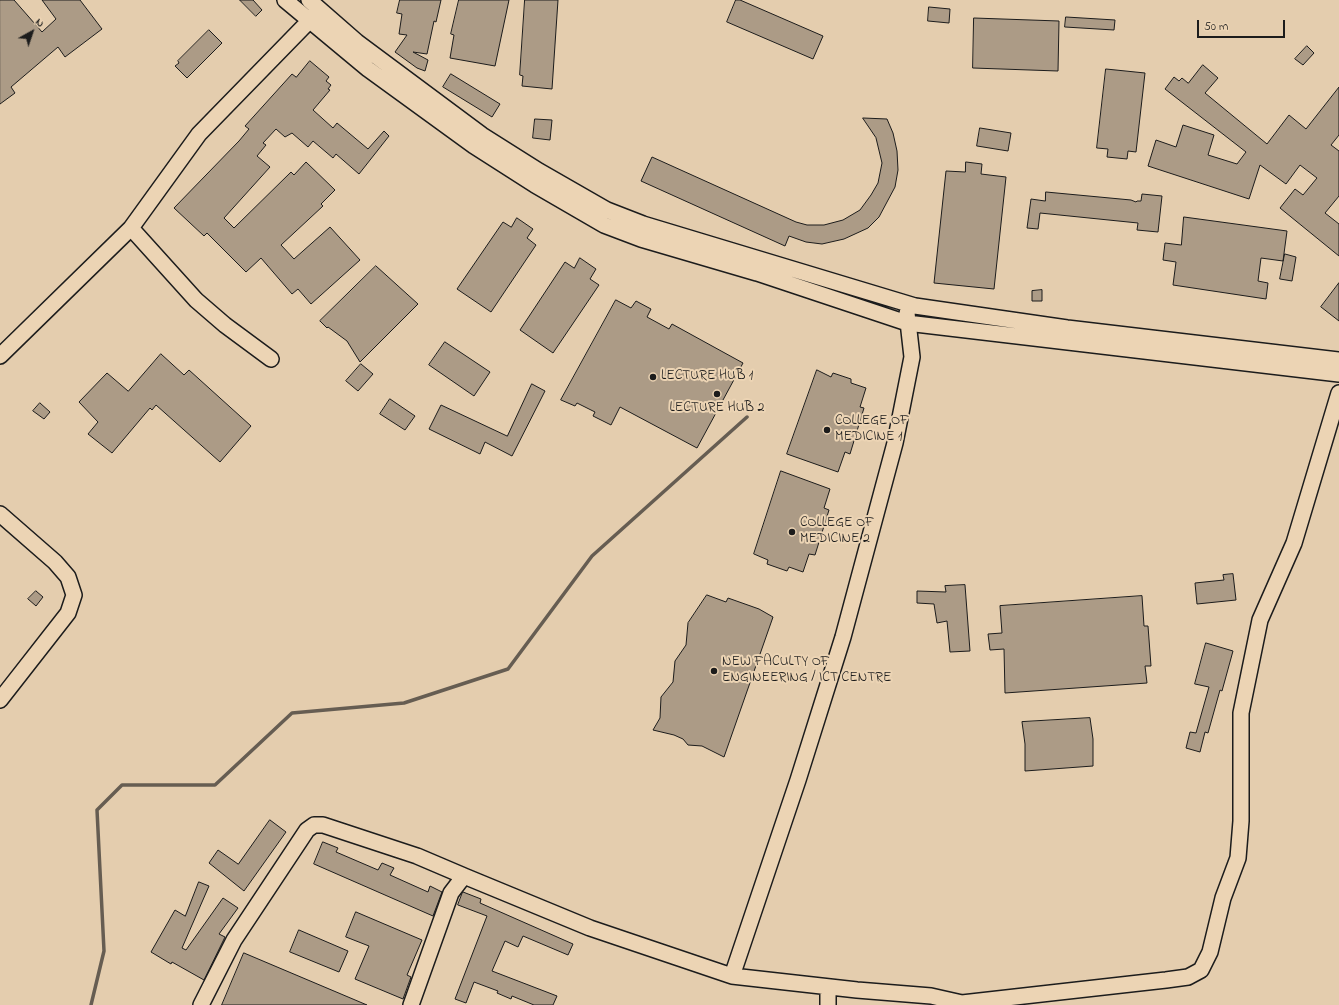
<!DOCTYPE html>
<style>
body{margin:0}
#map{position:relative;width:1339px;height:1005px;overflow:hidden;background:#e4cdae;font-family:"Indie Flower",sans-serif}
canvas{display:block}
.north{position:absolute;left:12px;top:12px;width:40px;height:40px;-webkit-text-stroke:3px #ecd4b4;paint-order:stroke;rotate:40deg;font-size:11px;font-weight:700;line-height:16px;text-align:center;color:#1c1c1c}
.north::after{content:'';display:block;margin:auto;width:14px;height:18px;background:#1c1c1c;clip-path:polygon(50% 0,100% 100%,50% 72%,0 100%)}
.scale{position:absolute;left:1197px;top:20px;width:88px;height:18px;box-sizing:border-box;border:2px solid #1c1c1c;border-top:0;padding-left:5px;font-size:12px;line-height:14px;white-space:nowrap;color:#1c1c1c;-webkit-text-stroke:3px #ecd4b4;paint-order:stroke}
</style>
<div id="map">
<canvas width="1339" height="1005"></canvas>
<div class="north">N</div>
<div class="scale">50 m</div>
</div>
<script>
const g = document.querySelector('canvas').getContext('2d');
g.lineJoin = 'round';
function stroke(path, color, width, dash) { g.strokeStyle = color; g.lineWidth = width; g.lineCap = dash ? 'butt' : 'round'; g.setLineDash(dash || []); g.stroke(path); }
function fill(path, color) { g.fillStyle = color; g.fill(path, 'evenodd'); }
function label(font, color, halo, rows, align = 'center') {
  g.font = font + ' "Indie Flower",sans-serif'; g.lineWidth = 4; g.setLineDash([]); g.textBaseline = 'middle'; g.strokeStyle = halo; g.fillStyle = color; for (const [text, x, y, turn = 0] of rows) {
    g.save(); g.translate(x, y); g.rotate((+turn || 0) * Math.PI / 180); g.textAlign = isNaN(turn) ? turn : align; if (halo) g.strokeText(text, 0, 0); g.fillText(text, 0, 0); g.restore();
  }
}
const stream = new Path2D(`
 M91 1005 104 951 97 810 122 785H215L292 713 404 703 508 669 592 556 747 417`);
const building = new Path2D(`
 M0 0H14L42 32 56 19 42 0H80L102 29 65 57 58 47 11 87 15 93 0 104Z
 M240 0H253L262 10 256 16Z
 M400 0H441L436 22 434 21 427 54 413 52 428 60 425 71 417 68 395 52 407 35 399 34 402 14 397 13Z
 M459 0H509L495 66 450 58 454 35 451 34Z
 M525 0H558L552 89 522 86 523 76 520 75Z
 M736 0H740L823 36 813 59 727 22Z
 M929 7 950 9 949 23 928 21Z
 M1066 17 1115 20 1114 30 1065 27Z
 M974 18 1059 21 1058 71 973 68Z
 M209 30 222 43 187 78 175 66 179 63 178 61Z
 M1307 46 1314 53 1303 65 1295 59Z
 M310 61 329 77 326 81 331 85 328 89 330 90 313 110 333 128 337 123 368 149 384 131 389 136 359 174 336 154 333 158 313 141 308 147 292 133 285 137 276 129 263 143 266 145 257 156 270 167 224 218 234 228 291 172 294 175 306 162 335 190 321 204 323 206 281 245 294 259 330 227 360 260 311 304 298 289 292 294 261 258 246 272 207 233 204 236 174 208 239 141 249 129 245 126 292 74 296 77Z
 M1203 65 1218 78 1205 93 1267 144 1289 115 1306 129 1339 87V135L1331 145 1339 151V196L1325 213 1339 224V256L1280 208 1295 189 1303 195 1317 178 1300 165 1286 184 1260 165 1249 199 1148 166 1156 140 1176 147 1183 125 1214 135 1208 155 1237 164 1246 152 1165 89 1174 77 1179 81 1182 78 1188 83Z
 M1106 69 1145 73 1136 152 1128 151 1127 159 1107 157 1108 149 1097 148Z
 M451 74 500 104 492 117 443 87Z
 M863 118 887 119 893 133 897 151 898 170 895 187 879 217 868 228 844 239 822 244 806 242 789 236 785 246 641 181 652 157 796 222 807 225H824L843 220 860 210 871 195 878 183 882 163 876 138Z
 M535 119 552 120 550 140 533 138Z
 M980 128 1011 133 1008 151 977 146Z
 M966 162 982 164 981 174 1006 177 994 289 934 283 946 171 965 172Z
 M1046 192 1131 200 1136 202 1137 201H1141L1142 194 1162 196 1158 232 1137 230 1138 223 1040 213 1038 229 1027 228 1031 199 1045 201Z
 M1184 217 1287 231 1283 261 1261 258 1258 281 1268 283 1266 299 1173 285 1176 262 1163 260 1165 243 1181 245Z
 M517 218 533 229 527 238 536 245 491 312 457 289 503 222 511 227Z
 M1285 254 1296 257 1292 281 1280 279Z
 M580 258 596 269 590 279 599 285 553 353 520 330 565 262 574 268Z
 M376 266 418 304 360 362 347 341 328 327 327 328 320 321Z
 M1339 283V321L1321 307Z
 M1042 290V301H1032V291Z
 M616 300 631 308 636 301 651 309 647 317 669 329 672 324 743 363 697 448 620 407 611 425 593 416 595 412 577 403 575 406 561 400Z
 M445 342 490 372 474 396 429 365Z
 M161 354 184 375 189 370 251 426 220 462 156 405 152 410 150 408 112 453 88 434 98 422 79 402 107 373 128 391Z
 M361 364 373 374 358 391 346 381Z
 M817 370 831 377 833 373 851 379V383L866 388 860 407 864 408 850 454 845 452 838 472 787 454Z
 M532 384 545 391 512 456 485 442 480 454 429 429 441 405 507 436Z
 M390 399 415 416 405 430 380 414Z
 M40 403 50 412 44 419 33 411Z
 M781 471 830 489 824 508 829 510 815 555 809 554 803 572 789 567 787 571 767 564 768 560 754 554Z
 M1233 574 1236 600 1197 604 1195 583 1224 580 1223 575Z
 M965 585 970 651 950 652 947 621 937 623 934 604 917 603V591L946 592 945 586Z
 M36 591 43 597 36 606 28 599Z
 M707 595 726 602 728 598 759 609 773 617 724 757 702 746 688 745 683 739 674 735 653 730 660 718 661 697 673 682 675 661 686 645 688 623Z
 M1142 596 1144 626H1148L1151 666H1145L1147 683 1005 693 1004 649 990 650 988 634 1002 633 1000 606Z
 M1206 643 1233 651 1222 691 1220 690 1208 733 1205 732 1200 752 1186 748 1190 732 1196 733 1209 687 1195 684Z
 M1090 718 1093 739V766L1025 771V744L1022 722Z
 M270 820 286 832 244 891 209 863 218 850 238 864Z
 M323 842 338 848 336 852 378 870 382 863 394 868 390 875 428 892 430 886 442 892 433 916 314 864Z
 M199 882 209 886 182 948 186 950 223 898 238 908 219 934 225 937 204 980 172 962 171 964 151 952 175 910 185 916Z
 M463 892 481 899 480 903 573 944 568 955 523 936 518 947 505 941 492 971 557 996 553 1005H534L512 996 511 999 497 993 498 991 474 982 466 1003 455 999 487 916 458 905Z
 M356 912 422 940 407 975 411 977 403 999 355 979 369 946 346 937Z
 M299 930 348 951 339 972 290 952Z
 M244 953 367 1005H222Z`);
const minor = new Path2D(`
 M285 0 368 69 474 146 535 185 604 225 641 239 757 273 907 323 1339 374
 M309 0 357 42 482 135 539 171 607 210 643 224 915 306 1067 328 1339 360
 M0 356 131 228
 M271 359 225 325 196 300 131 228 199 134 316 14
 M0 514 55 562 68 577 74 595 68 613 0 700
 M732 976 798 780 843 637 895 443 912 357 907 313
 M201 1005 234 940 307 830 314 825H323L417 856 464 876
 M411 1005 451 893 464 876 590 928 732 976 857 990 931 996 962 1003 1166 980 1188 977 1201 970 1210 952 1223 898 1238 858 1241 821V713L1260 620 1294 543 1339 393
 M828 1005V987`);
const markers = [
 [653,377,4,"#1c1c1c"],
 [717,394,4,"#1c1c1c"],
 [827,430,4,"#1c1c1c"],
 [792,532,4,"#1c1c1c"],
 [714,671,4,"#1c1c1c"]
];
const poiNames = [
 ["LECTURE HUB 1",661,377],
 ["LECTURE HUB 2",717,409,"center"],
 ["COLLEGE OF",835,422],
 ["MEDICINE 1",835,438],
 ["COLLEGE OF",800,524],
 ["MEDICINE 2",800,540],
 ["NEW FACULTY OF",722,663],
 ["ENGINEERING / ICT CENTRE",722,679]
];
stroke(stream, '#665d52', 3.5);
fill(building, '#ac9b86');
stroke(building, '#1c1c1c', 1);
stroke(minor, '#1c1c1c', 18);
stroke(minor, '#ecd4b4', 15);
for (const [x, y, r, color] of markers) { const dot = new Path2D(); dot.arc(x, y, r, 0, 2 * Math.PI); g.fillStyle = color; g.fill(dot); stroke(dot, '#ecd4b4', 1.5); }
label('14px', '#1c1c1c', '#ecd4b4', poiNames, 'left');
</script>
